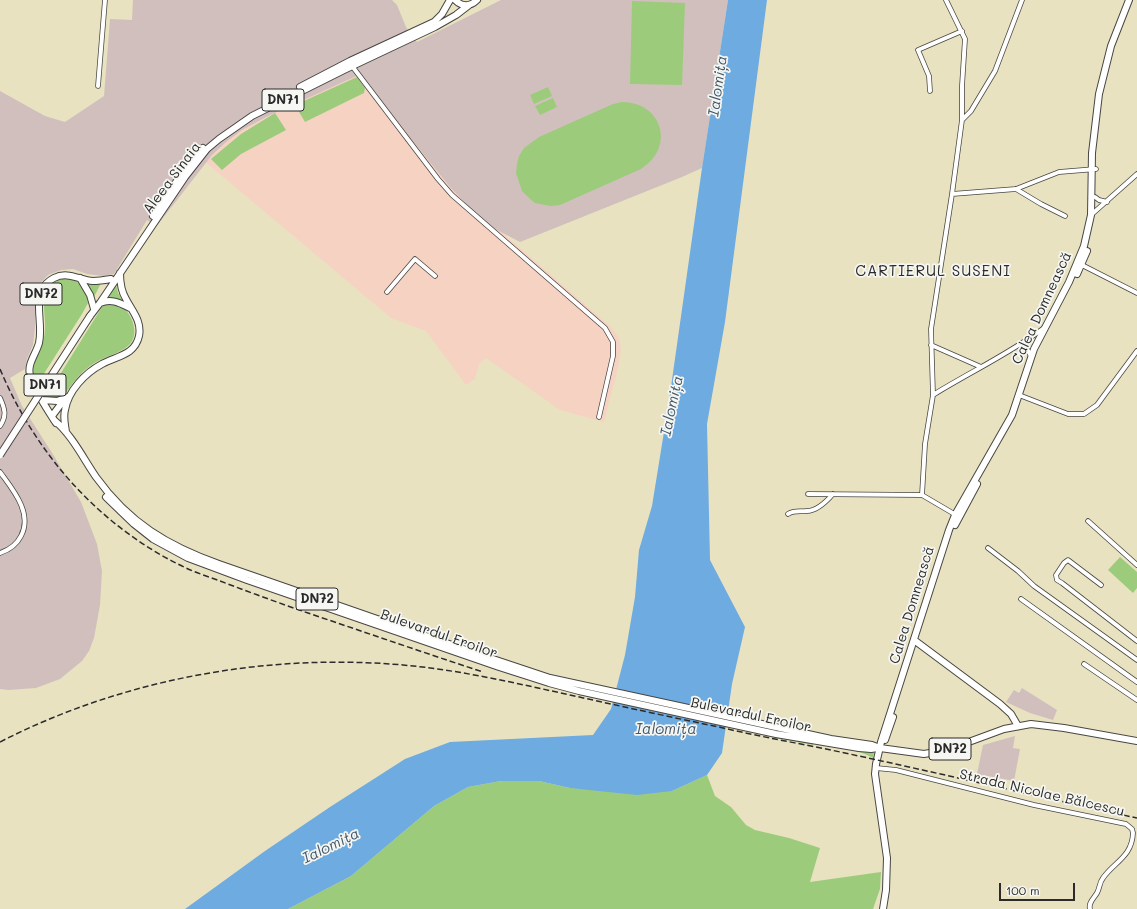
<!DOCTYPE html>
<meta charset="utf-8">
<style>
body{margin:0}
#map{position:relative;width:1137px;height:909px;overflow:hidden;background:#e8e2c1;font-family:Mali,sans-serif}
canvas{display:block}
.scale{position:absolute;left:999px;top:883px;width:76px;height:18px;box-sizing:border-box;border:2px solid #2b2b2b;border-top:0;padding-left:5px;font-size:12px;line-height:14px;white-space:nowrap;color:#2b2b2b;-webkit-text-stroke:3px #f6f6f2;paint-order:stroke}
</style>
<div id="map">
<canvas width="1137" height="909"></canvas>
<div class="scale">100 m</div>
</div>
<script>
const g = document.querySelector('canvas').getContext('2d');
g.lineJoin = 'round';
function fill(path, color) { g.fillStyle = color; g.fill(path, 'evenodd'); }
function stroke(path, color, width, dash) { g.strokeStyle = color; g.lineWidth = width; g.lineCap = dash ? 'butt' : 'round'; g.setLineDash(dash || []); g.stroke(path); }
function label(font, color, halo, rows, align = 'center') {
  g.font = font + ' Mali,sans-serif'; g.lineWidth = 3.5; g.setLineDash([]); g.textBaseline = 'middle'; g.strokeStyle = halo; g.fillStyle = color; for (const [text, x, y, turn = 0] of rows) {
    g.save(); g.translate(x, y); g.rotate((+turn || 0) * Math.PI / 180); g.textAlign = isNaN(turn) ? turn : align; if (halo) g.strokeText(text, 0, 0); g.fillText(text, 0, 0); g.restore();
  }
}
const built = new Path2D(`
 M361 70 462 198 611 327 619 338 621 350 618 368 604 422 560 410 486 358 479 364 475 379 466 385 426 331 391 318 203 160 246 124Z`);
const industrial = new Path2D(`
 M133 0H392L397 5 406 27 417 42 501 0H728L702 168 682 177 520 242 495 229 472 210 450 187 407 134 361 74 268 116 242 130 226 142 212 155 156 227 147 220 114 274 103 276 87 274 73 269 61 270 48 275 38 286 35 297V328L33 345 27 359 25 369 10 378 22 406 54 456 81 502 97 544 102 571 100 605 94 638 89 651 82 661 60 679 36 688 8 690 0 689V91L45 116 65 122 104 96 110 19 132 20Z
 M1022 688 1057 710 1053 720 1030 713 1006 702 1014 690 1019 693Z
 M1015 736 1013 748 1020 749 1014 781 977 774 983 745Z`);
const green = new Path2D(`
 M632 1 685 3 682 85 630 84Z
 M357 77 365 88 364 93 305 122 295 105Z
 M548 87 552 96 534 104 530 95Z
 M553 98 557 107 540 115 535 106Z
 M622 102C662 102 676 147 641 169L560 205 551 206 535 203 528 197 522 191 516 173 517 164 519 156 524 148 539 137 613 104Z
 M275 113 286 130 241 154 222 170 211 159 241 134Z
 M67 278 76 281 83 287 87 297 88 303 82 314 38 383C26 373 41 349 44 337 48 322 40 303 47 291 51 282 58 280 67 278Z
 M86 282 101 283 94 297Z
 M116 284 118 293 122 300 108 298Z
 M106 304C109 304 113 303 115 304 131 307 142 335 128 346 120 353 107 356 98 361 82 369 72 384 62 398L51 400 46 397 102 307Z
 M1120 557 1137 572V588L1133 593 1108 570Z
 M777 737 873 751 874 752 873 758C859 749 830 747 813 743V745L776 738Z
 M707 775 715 796 731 807 746 825 755 830 789 838 820 848 810 882 881 872 880 889 873 909H288L351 876 434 806 468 787 501 781H539L570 788 672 791Z`);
const water = new Path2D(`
 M728 0H767L725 322 707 424 710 560 745 627 732 684 722 753 707 775 672 791 637 795 570 788 539 781H501L468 787 434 806 351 876 288 909H185L265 851 330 807 405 759 450 742 593 735 611 709 625 655 635 597 639 550 652 506 669 401 702 168Z`);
const street = new Path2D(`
 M352 66 438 179 452 195 605 328 613 342V356L599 417
 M98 86 105 0
 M930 91 929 76 918 50 962 31
 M962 120 971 111 995 71 1022 0
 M1016 189 1041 204 1065 216
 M952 194 1016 189 1059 172 1096 169
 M1095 197 1099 200 1107 202
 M1091 215 1137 174
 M1080 264 1137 293
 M387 292 415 259 435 276
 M931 345 981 367
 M1021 345 1027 349 1031 356
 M933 395C970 372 1009 354 1044 328
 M1019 395 1068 414H1084L1097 405 1137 351
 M0 398C5 409 7 416 0 426
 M0 472C13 490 33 513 21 536 17 544 9 550 0 553
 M808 494 922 495
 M922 495 925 444 933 395 931 329 952 194 962 120V86L965 39 946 0
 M922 495 956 515
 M788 514C794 510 800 512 807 511 817 511 826 502 833 494
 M1088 521 1137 565
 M988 548 1018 571 1034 586 1137 660
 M1101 585 1068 560 1064 563 1056 575 1057 580 1062 583 1137 641
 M1021 599 1137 682
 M1084 664 1137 700
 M876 768 896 770 1034 805 1126 824 1132 829 1133 833C1132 857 1114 862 1103 878 1099 883 1100 888 1097 893 1094 898 1088 903 1090 909`);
const secondary = new Path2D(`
 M1077 274 1087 251
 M955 525 977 484
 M914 640 1000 704 1011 714 1018 726
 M885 740 893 717
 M883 909 886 890 887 858 875 774 876 764 881 742 949 530 955 515 1012 415 1034 349 1069 282 1084 246 1091 215 1092 153 1099 94 1111 46 1129 0`);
const primary = new Path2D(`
 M455 0C462 7 470 7 477 0
 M300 87 350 61 434 22 442 14 450 0
 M153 216 181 175 203 148
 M80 278 90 295 94 309
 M100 303C111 298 120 303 130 308
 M90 316 100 303 185 177 207 149 219 139 252 116 344 70 435 27 456 15 469 5
 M43 400 57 401 68 397
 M52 416 64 400
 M54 420C72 435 83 458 96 477 129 523 168 546 219 564L478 654 550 678 831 739 872 745 880 748 924 754 947 750 1004 729 1031 724 1064 728 1137 741
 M56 423C49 412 32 387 30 375 27 364 36 354 39 343 43 326 35 307 42 291 44 285 48 281 54 278 68 271 79 280 93 281 99 281 105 280 111 279
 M66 432C65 424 63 417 65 410 68 391 85 373 102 364 117 356 135 355 139 336 142 321 132 311 126 299 121 291 120 282 120 273
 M106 497 134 524 153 539 188 558 247 580 499 667 549 683 579 691 776 734 859 748 871 749 878 748`);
const rail = new Path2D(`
 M0 369C36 455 101 528 186 568 197 573 209 577 220 581 249 592 279 603 308 613 367 633 425 653 483 672
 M0 742C123 679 266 653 403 665 460 670 515 683 570 695 620 706 670 717 719 727 761 737 803 744 845 753 943 774 1040 797 1137 818`);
const primaryBridge = new Path2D(`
 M0 455 90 316`);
const shields = [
 [283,100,42],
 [41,294,42],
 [45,385,42],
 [317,599,42],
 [950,749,42]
];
const shieldNames = [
 ["DN71",283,100],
 ["DN72",41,294],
 ["DN71",45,385],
 ["DN72",317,599],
 ["DN72",950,749]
];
const streetNames = [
 ["Aleea Sinaia",172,178,-53],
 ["Calea Domnească",1042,308,-65],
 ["Calea Domnească",912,605,-73],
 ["Bulevardul Eroilor",439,634,19],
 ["Bulevardul Eroilor",751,715,12],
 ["Strada Nicolae Bălcescu",1042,793,13]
];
const waterNames = [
 ["Ialomița",718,86,-82],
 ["Ialomița",672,406,-78],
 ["Ialomița",666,729],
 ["Ialomița",331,846,-26]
];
const neighbourhoodNames = [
 ["CARTIERUL SUSENI",933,271]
];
fill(built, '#f6d2c3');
fill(industrial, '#d1bfbd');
fill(green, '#9ccc7b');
fill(water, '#6eabe0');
stroke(street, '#474642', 5.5);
stroke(secondary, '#474642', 8);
stroke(primary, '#474642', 8);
stroke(street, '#fff', 4);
stroke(secondary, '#fff', 6);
stroke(primary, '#fff', 6);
stroke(rail, '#2b2b2b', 1.5, [6, 3]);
stroke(primaryBridge, '#474642', 8, []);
stroke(primaryBridge, '#fff', 6);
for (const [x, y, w] of shields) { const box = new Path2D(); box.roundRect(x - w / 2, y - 11, w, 22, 3); g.fillStyle = '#f6f6f2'; g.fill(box); stroke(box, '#2b2b2b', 1); }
label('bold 13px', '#2b2b2b', null, shieldNames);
label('14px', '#2b2b2b', '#f6f6f2', streetNames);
label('italic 15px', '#42586a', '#f6f6f2', waterNames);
g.letterSpacing = '1px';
label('15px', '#2b2b2b', '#f6f6f2', neighbourhoodNames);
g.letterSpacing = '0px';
</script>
